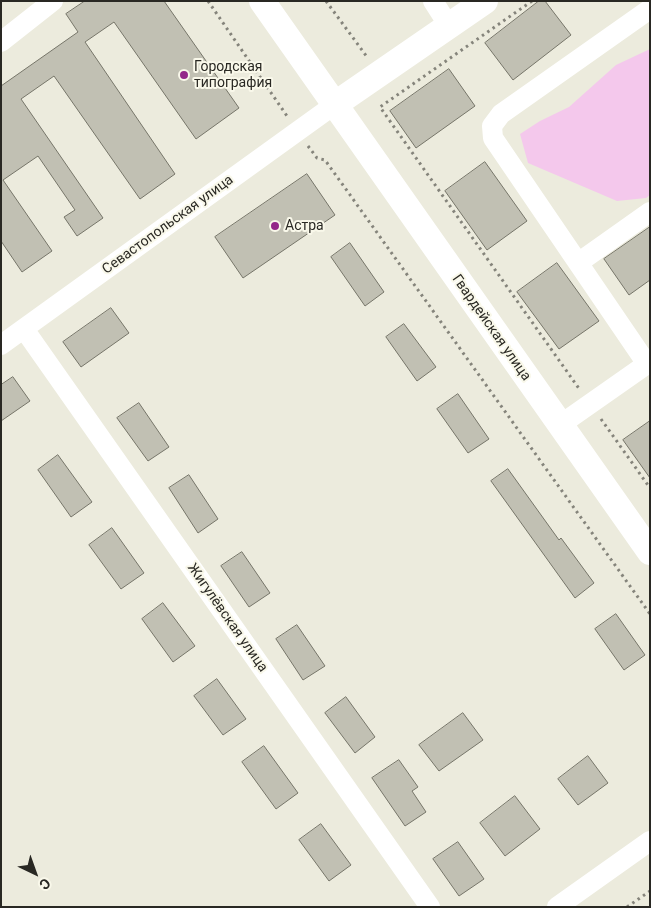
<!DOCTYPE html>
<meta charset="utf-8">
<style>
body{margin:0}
#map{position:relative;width:651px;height:908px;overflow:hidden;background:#ecebdd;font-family:Roboto,sans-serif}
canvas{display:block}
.frame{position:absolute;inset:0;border:2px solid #292823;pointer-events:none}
.north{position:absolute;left:10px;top:848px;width:50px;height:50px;-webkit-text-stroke:4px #f9f8ea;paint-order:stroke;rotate:138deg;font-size:14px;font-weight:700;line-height:20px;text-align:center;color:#292823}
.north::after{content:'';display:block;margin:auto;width:18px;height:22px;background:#292823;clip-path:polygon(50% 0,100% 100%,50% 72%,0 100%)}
</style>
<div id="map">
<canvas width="651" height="908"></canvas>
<div class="frame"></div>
<div class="north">С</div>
</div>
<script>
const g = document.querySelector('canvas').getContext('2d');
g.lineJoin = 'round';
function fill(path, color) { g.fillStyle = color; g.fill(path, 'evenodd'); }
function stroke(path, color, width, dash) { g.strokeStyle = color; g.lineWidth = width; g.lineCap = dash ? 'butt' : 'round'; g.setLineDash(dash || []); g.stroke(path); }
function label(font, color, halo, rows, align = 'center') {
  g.font = font + ' Roboto,sans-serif'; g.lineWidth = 4; g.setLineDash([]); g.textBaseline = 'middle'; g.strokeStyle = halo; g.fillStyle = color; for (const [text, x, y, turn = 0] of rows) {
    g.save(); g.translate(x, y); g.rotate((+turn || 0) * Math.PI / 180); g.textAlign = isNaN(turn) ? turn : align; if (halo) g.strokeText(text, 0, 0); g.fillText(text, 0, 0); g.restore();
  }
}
const green = new Path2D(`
 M650 49V195L646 198 617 201 528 163 520 134 540 121 569 107 616 65Z`);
const building = new Path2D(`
 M85 1H164L239 108 196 139 114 22 85 42 175 174 140 199 54 76 21 99 103 218 77 236 64 217 75 210 38 156 3 180 52 251 22 272 1 241V86L78 32 66 14Z
 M539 1H545L571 35 513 80 485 43Z
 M449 69 475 106 416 148 390 111Z
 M485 162 527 221 487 250 445 191Z
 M307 174 335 215 243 278 215 237Z
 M650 227V280L629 295 604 259Z
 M350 243 384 292 365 306 331 257Z
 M557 263 599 321 559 349 517 292Z
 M111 308 129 333 81 367 63 342Z
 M404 324 436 367 417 381 386 337Z
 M13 377 30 401 1 421V385Z
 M458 394 489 439 468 453 437 409Z
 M139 403 169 447 148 461 117 418Z
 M650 421V478L623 440Z
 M58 455 92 502 71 517 38 470Z
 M508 469 559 540 561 538 594 583 575 598 491 481Z
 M189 475 218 519 198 533 169 488Z
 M112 528 144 573 121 589 89 545Z
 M242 552 270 593 249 607 221 566Z
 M163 603 195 646 173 662 142 619Z
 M616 614 645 655 624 670 595 629Z
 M297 625 325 666 303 680 276 639Z
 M217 679 246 719 223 735 194 696Z
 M346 697 375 737 355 753 325 713Z
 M463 713 483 740 439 771 419 745Z
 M264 746 298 793 276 809 242 762Z
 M588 756 608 783 578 805 558 779Z
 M399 760 418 787 412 791 426 812 405 826 372 778Z
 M515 796 540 829 505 856 480 823Z
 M321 824 351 865 329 881 299 840Z
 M458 842 484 879 459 896 433 859Z`);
const path = new Path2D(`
 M208 1 287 116
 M326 1 367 57
 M532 1 380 107 580 390
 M308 146 317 158 325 160 650 614
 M601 419 650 488
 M627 907 650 891`);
const minor = new Path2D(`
 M433 1 449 26
 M1 42 53 1
 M578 263 650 212
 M24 329 430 907
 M1 345 334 105
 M560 425 647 364 493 138 492 126 501 114 650 9
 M557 907 650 841`);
const major = new Path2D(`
 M262 1 650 552
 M334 105 485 1`);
const markers = [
 [184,75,5,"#942789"],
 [275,226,5,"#942789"]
];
const poiNames = [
 ["Городская",194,67],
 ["типография",194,83],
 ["Астра",285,226]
];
const streetNames = [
 ["Севастопольская улица",168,225,-36],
 ["Гвардейская улица",491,328,55],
 ["Жигулёвская улица",227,618,55]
];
fill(green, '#f4c8ec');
fill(building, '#c1c0b3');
stroke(building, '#767569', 1);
stroke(path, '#85847b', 3, [2.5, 4]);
stroke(minor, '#fff', 20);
stroke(major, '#fff', 26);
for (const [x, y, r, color] of markers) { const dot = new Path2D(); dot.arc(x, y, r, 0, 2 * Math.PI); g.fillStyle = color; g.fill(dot); stroke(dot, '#f9f8ea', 2); }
label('14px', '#292823', '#f9f8ea', poiNames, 'left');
label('14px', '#292823', '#f9f8ea', streetNames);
</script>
